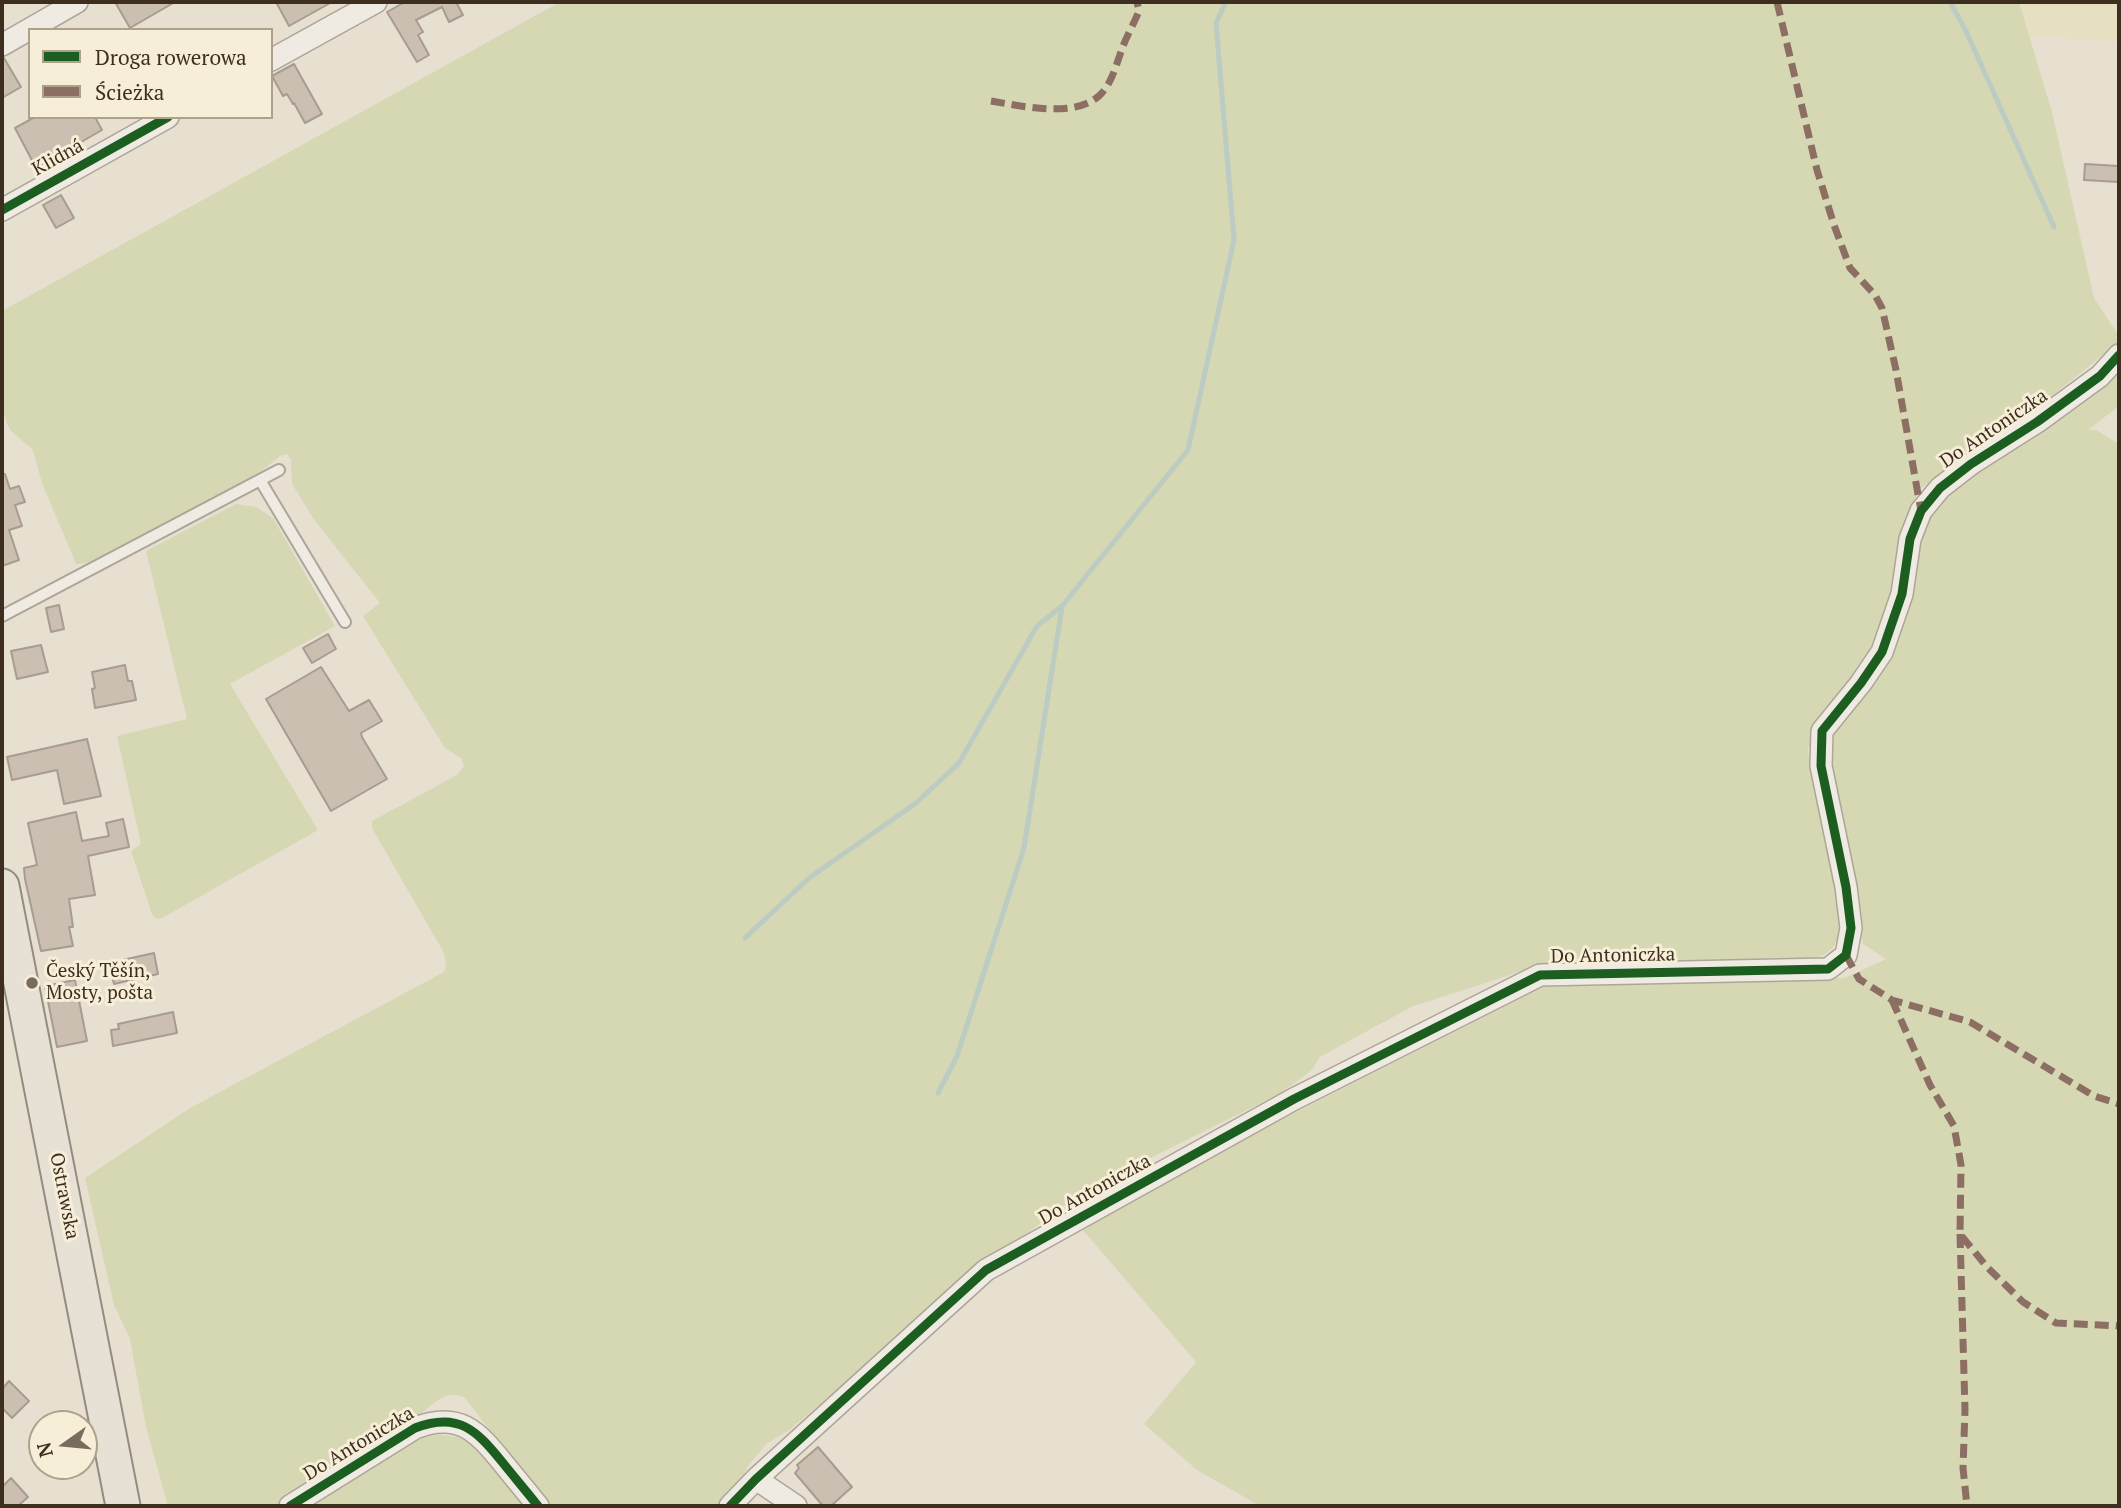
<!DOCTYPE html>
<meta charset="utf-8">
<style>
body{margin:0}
#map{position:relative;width:2121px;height:1508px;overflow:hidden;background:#e7e0d1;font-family:"PT Serif",serif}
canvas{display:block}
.frame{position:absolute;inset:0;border:4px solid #3d2e20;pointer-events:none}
.legend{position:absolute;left:28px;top:28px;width:245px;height:91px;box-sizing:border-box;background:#f7eed8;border:2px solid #ada18e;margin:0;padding:9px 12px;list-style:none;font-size:21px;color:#3d2e20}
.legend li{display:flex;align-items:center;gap:14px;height:35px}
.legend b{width:35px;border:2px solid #ada18e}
.north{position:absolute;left:28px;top:1410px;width:70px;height:70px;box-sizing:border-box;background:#f7eed8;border:2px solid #ada18e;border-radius:50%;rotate:255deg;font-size:19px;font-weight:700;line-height:28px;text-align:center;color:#3d2e20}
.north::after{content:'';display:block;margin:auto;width:24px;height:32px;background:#786c5e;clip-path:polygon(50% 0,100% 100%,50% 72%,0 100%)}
</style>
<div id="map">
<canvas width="2121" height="1508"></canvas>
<div class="frame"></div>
<ul class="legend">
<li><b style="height:9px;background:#1b5e20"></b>Droga rowerowa</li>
<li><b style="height:9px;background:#8d6e63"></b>Ścieżka</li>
</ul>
<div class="north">N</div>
</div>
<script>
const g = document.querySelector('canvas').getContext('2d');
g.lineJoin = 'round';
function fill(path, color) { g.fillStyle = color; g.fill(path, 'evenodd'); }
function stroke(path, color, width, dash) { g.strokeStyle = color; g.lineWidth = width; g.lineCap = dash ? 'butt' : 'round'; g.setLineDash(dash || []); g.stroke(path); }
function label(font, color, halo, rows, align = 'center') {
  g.font = font + ' "PT Serif",serif'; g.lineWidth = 6; g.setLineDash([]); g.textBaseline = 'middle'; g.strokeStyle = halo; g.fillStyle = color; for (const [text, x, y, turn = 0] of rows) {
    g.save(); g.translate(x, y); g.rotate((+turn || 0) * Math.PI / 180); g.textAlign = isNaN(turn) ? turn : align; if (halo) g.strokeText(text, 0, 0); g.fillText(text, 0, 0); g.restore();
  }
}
const farmland = new Path2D(`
 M2019 2H2119V42L2029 36Z`);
const green = new Path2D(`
 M560 2H2019L2052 112 2094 298 2119 336V342L2033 411 1918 490 1904 535 1930 511 1949 487 2010 449 2119 371V406L2088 430H2096L2119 444V1506H1260L1197 1470 1144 1424 1196 1362 1077 1223 1543 987 1845 978 1886 959 1863 944 1852 876 1827 763 1808 746C1809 787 1859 918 1833 947 1821 961 1805 960 1788 961L1599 963 1519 972 1411 1007 1320 1057 1312 1070 1281 1093 1080 1193 991 1261 788 1431 766 1444 748 1466 744 1475 716 1506H546L466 1399C448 1387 433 1403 419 1416L276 1506H168L146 1427 130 1339 114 1305 85 1178 190 1108 444 972 446 963 444 953 372 828V821L457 775 464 766 461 758 445 748 363 616 380 603 315 521 292 484 291 460 287 454 280 456 255 476 93 562 76 564 42 483 33 450 10 430 2 410V311Z
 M236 504 256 507 273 518 335 626 230 684 318 830 162 918 156 919 152 914 131 851 141 844 117 736 187 719 146 551Z
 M440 1435C448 1436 456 1436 463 1439 490 1451 507 1483 524 1506H313C344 1485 404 1436 440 1435Z`);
const stream = new Path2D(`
 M1950 2 1966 31 2054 227
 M745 938 809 878 916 803 959 763 1037 626 1062 606 1188 450 1234 240 1216 23 1226 2
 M938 1093 957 1056 1024 848 1062 607`);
const building = new Path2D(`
 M115 2H175L130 28Z
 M276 2H332L289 26Z
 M405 2H456L463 15 449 22 442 7 416 20 423 32 418 35 429 55 417 62 387 12Z
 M2 58H4L21 87 2 98Z
 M294 64 322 114 305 123 294 103 293 104 287 94 283 96 272 76Z
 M35 117H95L102 130 36 168 15 128Z
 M2085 164 2119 166V182L2084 180Z
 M61 195 74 218 56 228 43 205Z
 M2 474H5L10 489 19 486 25 502 15 505 22 526 9 530 19 560 2 566Z
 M59 605 64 629 51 632 46 608Z
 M328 634 336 649 312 663 303 648Z
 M41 645 48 672 17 679 11 651Z
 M125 665 128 681H132L136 700 95 708 92 689 95 688 92 672Z
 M321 667 349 711 369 700 382 721 361 733 362 737 387 779 331 811 266 699Z
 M87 739 101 796 64 804 57 770 12 780 7 757Z
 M76 812 82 841 109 836 106 823 123 819 129 847 88 856 95 895 69 899 73 927H69L73 946 41 951 25 879 24 868 37 865 28 823Z
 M154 953 158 974 114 984 109 963Z
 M75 980 87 1041 57 1047 45 986Z
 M173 1012 177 1033 113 1046 111 1030 119 1029 118 1024Z
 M9 1381 29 1401 12 1418 2 1408V1389Z
 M818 1447 852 1487 831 1506H823L795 1473 799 1468 797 1465Z
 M11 1478 28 1497 18 1506H2V1487Z`);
const service = new Path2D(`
 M260 480 345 622
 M2 616 279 470`);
const minor = new Path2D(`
 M2 45 77 2
 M271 60 376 2
 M2 210 168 117
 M756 1479 796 1506
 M290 1506 415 1428C459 1411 477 1431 503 1463 515 1478 527 1492 538 1506
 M730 1506 756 1479 986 1270 1294 1099 1540 975 1828 969 1846 955 1851 928 1846 887 1821 766 1822 731 1861 683 1882 652 1902 594 1910 539 1921 511 1940 488 1971 464 2037 422 2100 376 2119 355`);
const primary = new Path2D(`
 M2 886 123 1506`);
const quiet = new Path2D(`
 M1777 2 1817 170 1834 225 1850 268 1875 295 1882 308 1896 370 1921 511
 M991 101C1021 106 1077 119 1101 94 1113 81 1117 62 1123 46 1128 34 1134 23 1139 11L1137 2
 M1846 955 1859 979 1892 1000 1970 1022 2094 1096 2119 1104
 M1892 1000 1930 1085 1954 1126 1961 1165 1960 1234 1987 1267 2023 1302 2056 1323 2119 1326
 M1960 1234 1965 1410 1963 1468 1967 1506`);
const cycleway = new Path2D(`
 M2 210 168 117
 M290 1506 415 1428C459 1411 477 1431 503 1463 515 1478 527 1492 538 1506
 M730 1506 756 1479 986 1270 1294 1099 1540 975 1828 969 1846 955 1851 928 1846 887 1821 766 1822 731 1861 683 1882 652 1902 594 1910 539 1921 511 1940 488 1971 464 2037 422 2100 376 2119 355`);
const markers = [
 [32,983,7,"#786c5e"]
];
const streetNames = [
 ["Klidná",58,158,-29],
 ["Do Antoniczka",1994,429,-34],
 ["Do Antoniczka",1613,956,-1],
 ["Do Antoniczka",1095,1190,-29],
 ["Ostrawska",64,1196,79],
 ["Do Antoniczka",359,1444,-31]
];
const poiNames = [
 ["Český Těšín,",46,972],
 ["Mosty, pošta",46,994]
];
fill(farmland, '#e6dfc2');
fill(green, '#d6d7b3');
stroke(stream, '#bcccc2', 5);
fill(building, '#cbbfb2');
stroke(building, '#a89c90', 2);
stroke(service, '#ada599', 14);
stroke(minor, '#ada599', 24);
stroke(primary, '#928b80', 37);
stroke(service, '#efebe3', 10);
stroke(minor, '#efebe3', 21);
stroke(primary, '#e6e1d4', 33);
stroke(quiet, '#8d6e63', 7, [14, 7]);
stroke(cycleway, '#1b5e20', 9);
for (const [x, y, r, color] of markers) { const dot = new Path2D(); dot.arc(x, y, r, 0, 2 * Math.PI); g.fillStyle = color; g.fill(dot); stroke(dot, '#f7eed8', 2.5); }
label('19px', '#3d2e20', '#f7eed8', streetNames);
label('19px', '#3d2e20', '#f7eed8', poiNames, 'left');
</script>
